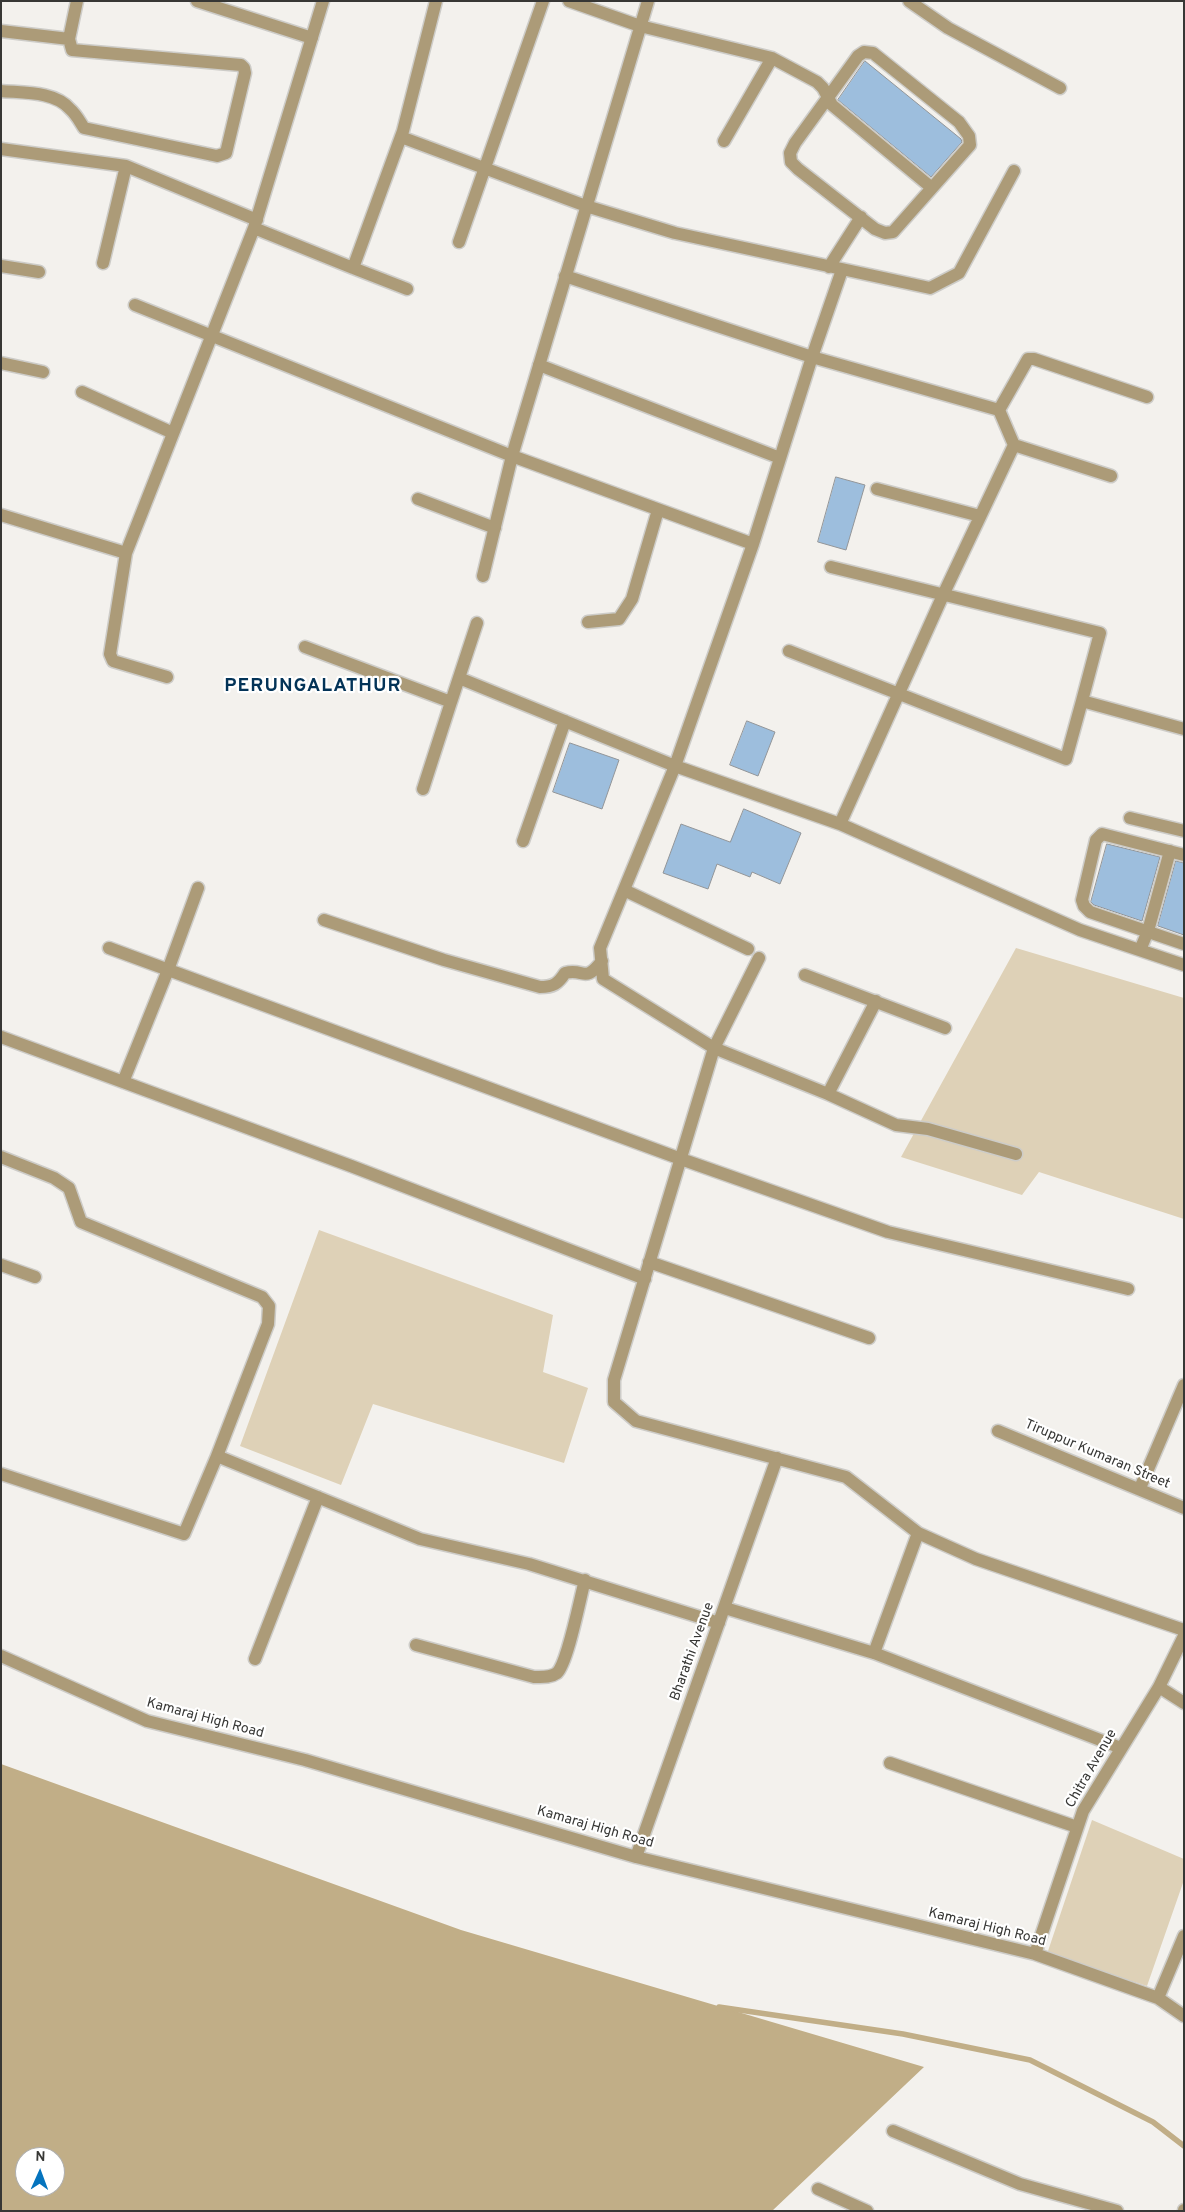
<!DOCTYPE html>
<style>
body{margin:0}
#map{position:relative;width:1185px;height:2212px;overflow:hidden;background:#f3f1ed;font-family:Overpass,sans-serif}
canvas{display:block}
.frame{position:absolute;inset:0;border:2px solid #373735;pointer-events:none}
.north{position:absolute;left:15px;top:2147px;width:50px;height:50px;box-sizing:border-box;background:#fff;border:1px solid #afafae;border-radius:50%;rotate:2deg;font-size:14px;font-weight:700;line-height:20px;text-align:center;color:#373735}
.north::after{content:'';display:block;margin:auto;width:18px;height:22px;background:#0574be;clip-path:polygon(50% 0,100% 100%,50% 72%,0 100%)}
</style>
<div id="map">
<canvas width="1185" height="2212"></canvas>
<div class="frame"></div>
<div class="north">N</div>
</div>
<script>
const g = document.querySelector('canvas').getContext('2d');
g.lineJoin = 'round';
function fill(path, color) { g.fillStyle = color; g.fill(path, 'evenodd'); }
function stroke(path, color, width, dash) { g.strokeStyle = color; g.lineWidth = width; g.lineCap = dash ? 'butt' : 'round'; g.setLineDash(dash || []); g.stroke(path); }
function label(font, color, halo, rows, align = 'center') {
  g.font = font + ' Overpass,sans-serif'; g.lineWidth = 4.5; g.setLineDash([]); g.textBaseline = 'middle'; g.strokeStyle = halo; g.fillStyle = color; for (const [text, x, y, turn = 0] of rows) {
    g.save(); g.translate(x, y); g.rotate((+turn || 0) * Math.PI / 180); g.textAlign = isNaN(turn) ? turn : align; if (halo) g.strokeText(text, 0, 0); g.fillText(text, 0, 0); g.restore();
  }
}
const green = new Path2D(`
 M1016 948 1184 998V1219L1039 1172 1022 1195 901 1157Z
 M319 1230 553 1315 543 1372 588 1388 564 1463 373 1404 341 1485 240 1446Z
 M1092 1820 1184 1859V1880L1147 1986 1047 1954Z`);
const water = new Path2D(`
 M1 1764 461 1930 924 2067 772 2211H1ZM25 2157H55V2187H25Z`);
const stream = new Path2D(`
 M719 2007 903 2034 1030 2060 1153 2122 1184 2146`);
const building = new Path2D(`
 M865 61 961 139 962 142 931 177 838 100Z
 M836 477 865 485 846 550 818 542Z
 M747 721 775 732 758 776 730 765Z
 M570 743 619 760 602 809 553 792Z
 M744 809 801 833 780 884 752 872 750 877 717 864 708 889 663 873 681 824 730 842Z
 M1107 844 1160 857 1142 921 1094 905 1091 902Z
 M1176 861 1184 863V935L1158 926Z`);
const minor = new Path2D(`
 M197 1 312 38
 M569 1 640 26 772 58 817 82 823 88 832 105 932 188
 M909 1 948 28 1060 88
 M1 31 69 39
 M864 52 873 53 959 122 969 136 970 145 893 232 885 233 875 229 798 169 791 162 790 153 795 143 858 56Z
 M1 91C23 93 55 91 70 109 76 114 80 122 84 128L217 156 226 153 245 73 244 68 241 65 72 50 69 39 77 1
 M401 137 586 206 675 233 930 288 959 273 1014 171
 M724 141 772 58
 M1 149 126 166 257 220
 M254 228 353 268 403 131 436 1
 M459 242 543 1
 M103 263 126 166
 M1 266 39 272
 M829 267 861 217
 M353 268 407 289
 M842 270 812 357 999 410
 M565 276 812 357 753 544 675 766 600 948 603 979 714 1048 759 958
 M135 305 512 456 753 544
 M1 363 43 372
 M539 365 780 458
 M82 392 173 433
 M999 410 1028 359H1034L1147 397
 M1014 445 1111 476
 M877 489 980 516
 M418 499 495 528
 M1 515 126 553
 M831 567 1100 633 1082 701 1184 729
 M483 576 512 456 648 1
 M588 622 619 619 632 599 658 510
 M305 647 451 702 477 623
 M789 651 1066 759 1082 701
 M167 677 113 661 110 654 126 553 254 228 323 1
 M459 678 675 766 840 824 1080 930 1184 965
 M423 789 451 702
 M1130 818 1184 831
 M840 824 944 593 1014 445 999 410
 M523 841 565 721
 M1184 855 1102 834 1096 840 1082 900 1084 906 1090 912 1184 944
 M624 890 748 949
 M324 920 444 960 540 987C553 987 558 984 565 973 585 968 584 984 602 961
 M109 948 681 1159 888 1232 1128 1289
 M1140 950 1148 931 1170 851
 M805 975 945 1028
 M1 1037 351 1166 645 1279
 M123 1082 168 970 198 888
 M828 1094 876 1001
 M1016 1154 928 1129 896 1125 828 1094 714 1048 614 1380V1402L636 1421 846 1477 918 1533 976 1559 1184 1630
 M1 1157 54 1178 69 1188 81 1222 262 1297 269 1306 268 1324 217 1456
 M649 1262 869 1338
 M1 1265 35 1277
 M998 1431 1184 1508
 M1 1474 184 1534 217 1456 420 1539 529 1564 719 1623
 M1140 1488 1184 1385
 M725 1608 874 1653 1121 1748
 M416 1645 534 1677C542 1677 550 1678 557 1673 568 1662 580 1598 585 1580
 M874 1653 918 1533
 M1 1656 147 1721 305 1760 636 1857 1035 1954 1158 1998 1184 2016
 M255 1659 318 1497
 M1159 1687 1184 1703
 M890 1763 1077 1827
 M636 1857 777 1458
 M1035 1954 1083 1811 1159 1687 1184 1636
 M1158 1998 1184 1936
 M893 2131 1020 2184 1117 2211
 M818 2189 867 2211
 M1184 2211V2210`);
const streetNames = [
 ["Tiruppur Kumaran Street",1097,1455,23],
 ["Bharathi Avenue",693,1652,-70],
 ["Kamaraj High Road",205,1719,15],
 ["Chitra Avenue",1092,1769,-60],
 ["Kamaraj High Road",595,1828,16],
 ["Kamaraj High Road",987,1928,14]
];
const districtNames = [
 ["PERUNGALATHUR",313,687]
];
fill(green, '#ded1b7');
fill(water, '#c1ae87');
stroke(stream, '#c1ae87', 5.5);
fill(building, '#9dbedd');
stroke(building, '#929598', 1);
stroke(minor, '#cdccc8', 15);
stroke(minor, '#ac9b78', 12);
label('14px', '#373735', '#fff', streetNames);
g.letterSpacing = '1px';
label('bold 19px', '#033357', '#fff', districtNames);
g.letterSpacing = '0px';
</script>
